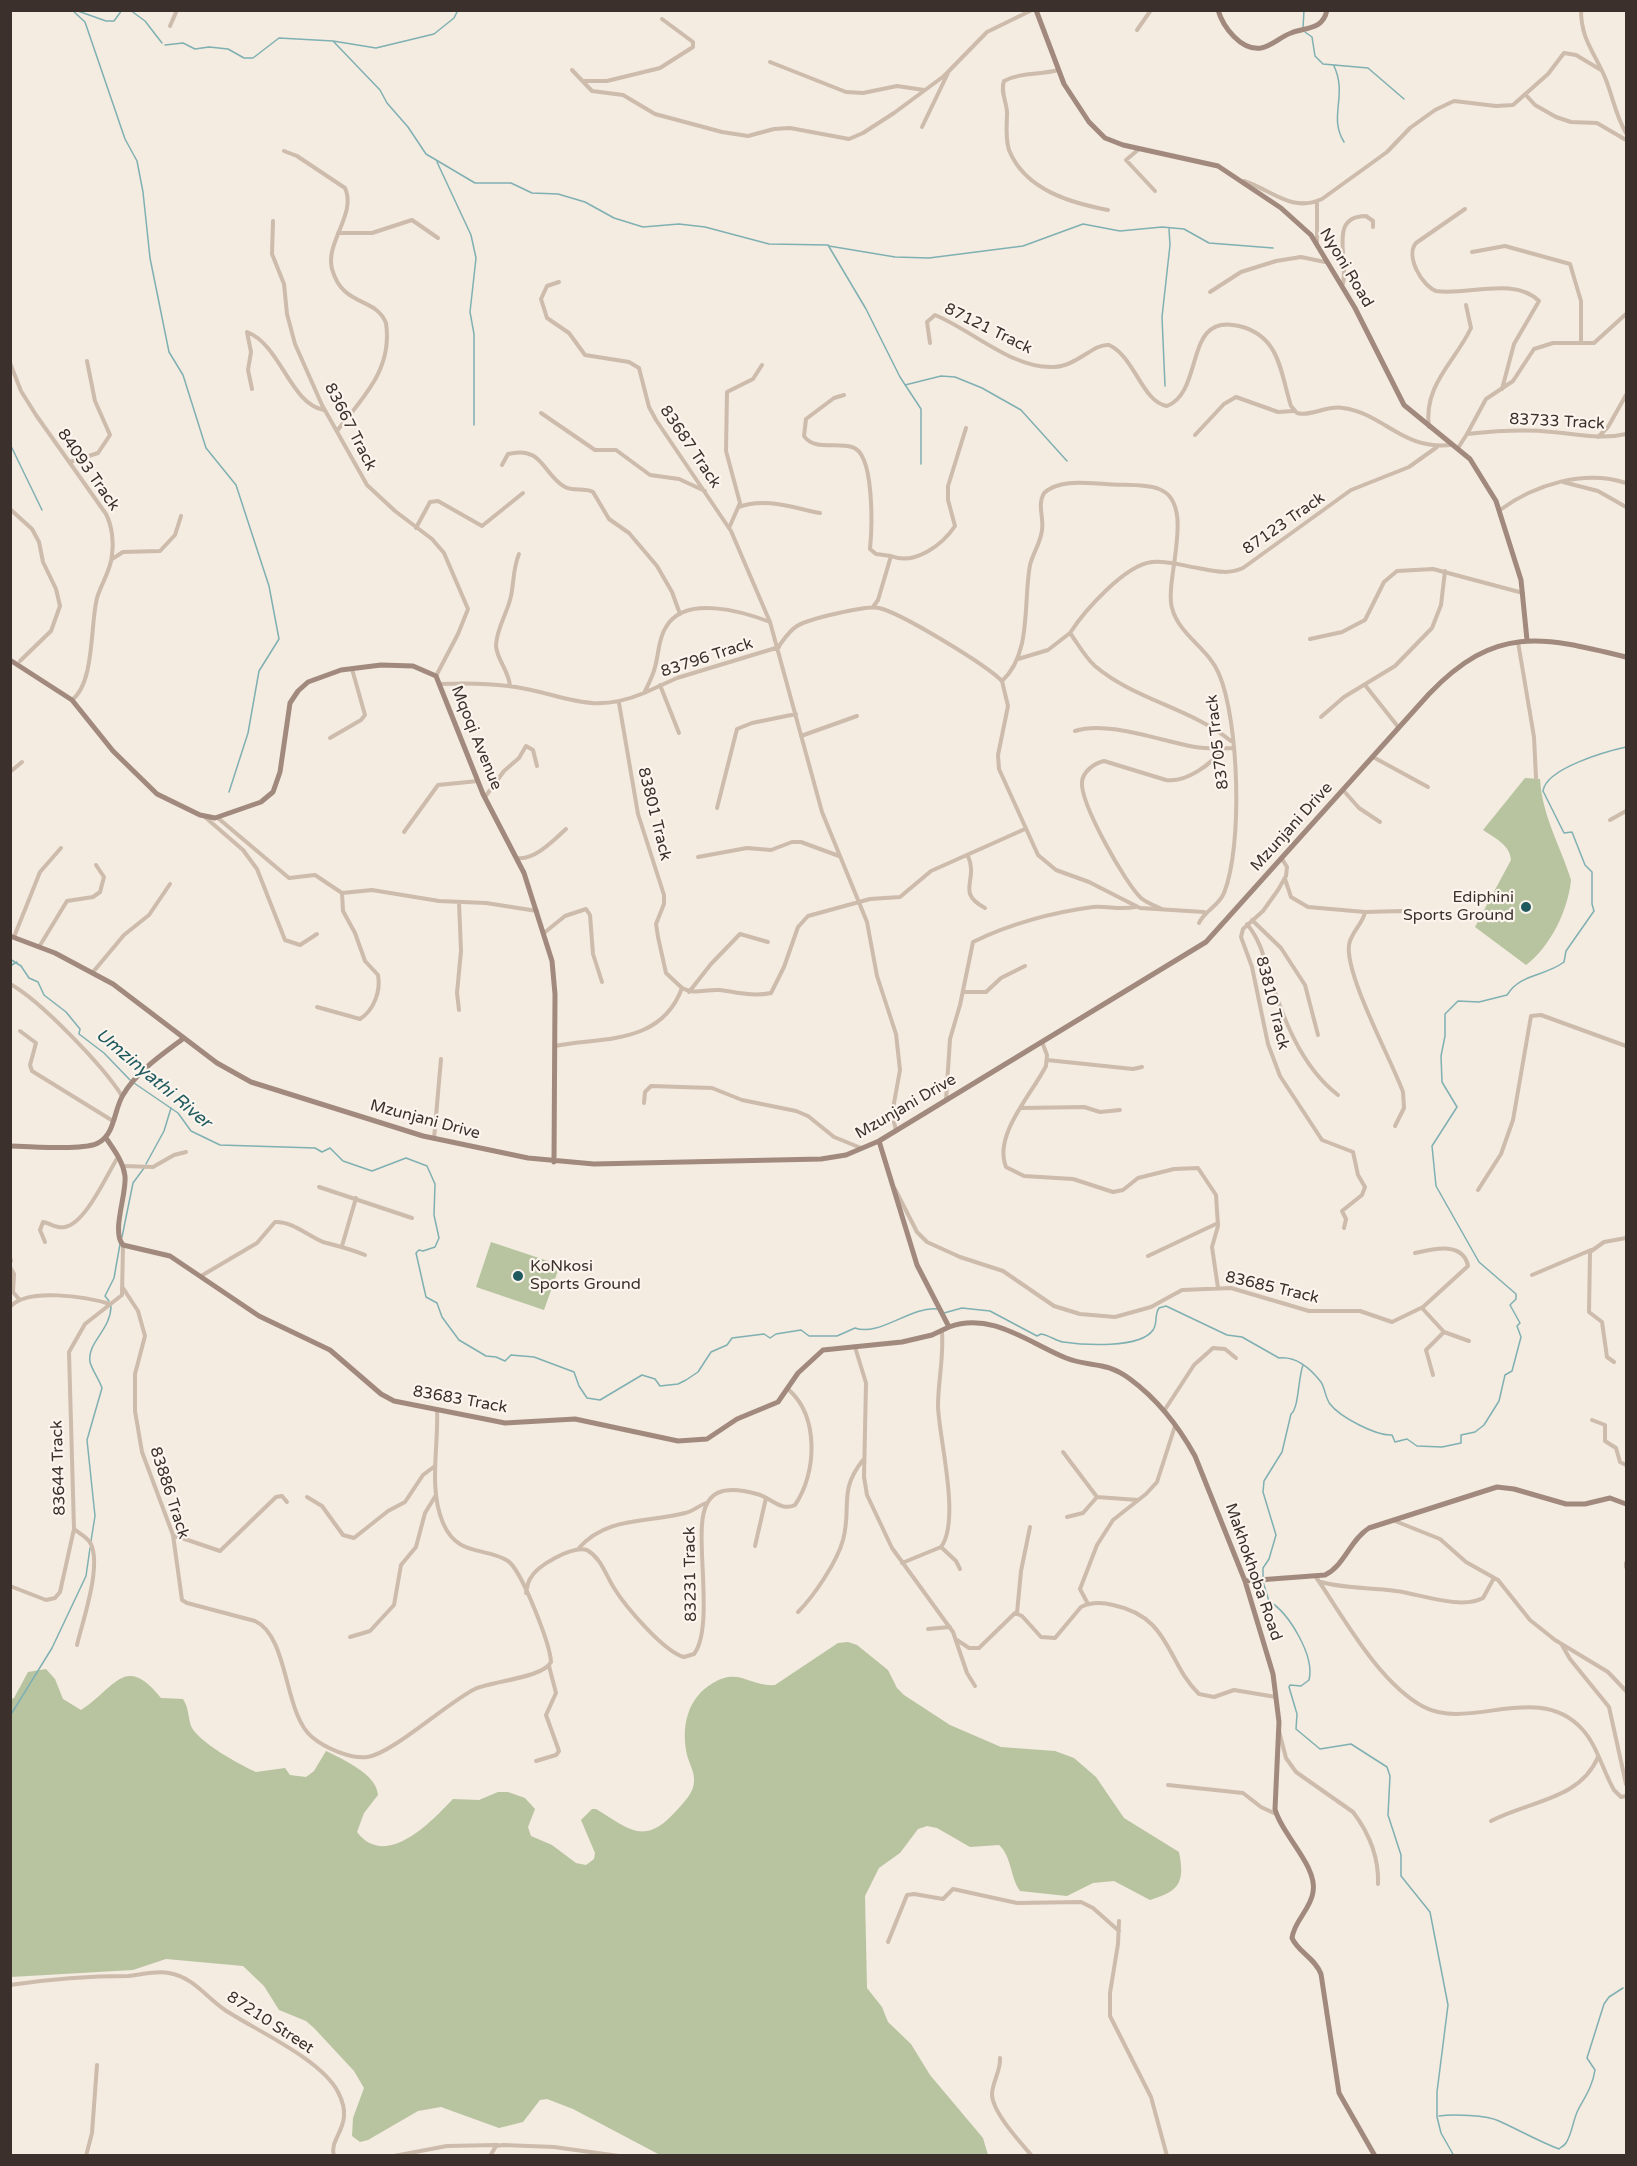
<!DOCTYPE html>
<style>
body{margin:0}
#map{position:relative;width:1637px;height:2166px;overflow:hidden;background:#f4ebe1;font-family:"Varela Round",sans-serif}
canvas{display:block}
.frame{position:absolute;inset:0;border:12px solid #3b302b;pointer-events:none}
</style>
<div id="map">
<canvas width="1637" height="2166"></canvas>
<div class="frame"></div>
</div>
<script>
const g = document.querySelector('canvas').getContext('2d');
g.lineJoin = 'round';
function fill(path, color) { g.fillStyle = color; g.fill(path, 'evenodd'); }
function stroke(path, color, width, dash) { g.strokeStyle = color; g.lineWidth = width; g.lineCap = dash ? 'butt' : 'round'; g.setLineDash(dash || []); g.stroke(path); }
function label(font, color, halo, rows, align = 'center') {
  g.font = font + ' "Varela Round",sans-serif'; g.lineWidth = 4.5; g.setLineDash([]); g.textBaseline = 'middle'; g.strokeStyle = halo; g.fillStyle = color; for (const [text, x, y, turn = 0] of rows) {
    g.save(); g.translate(x, y); g.rotate((+turn || 0) * Math.PI / 180); g.textAlign = isNaN(turn) ? turn : align; if (halo) g.strokeText(text, 0, 0); g.fillText(text, 0, 0); g.restore();
  }
}
const green = new Path2D(`
 M1525 778 1540 779C1542 816 1561 847 1571 880 1568 911 1550 947 1526 965L1475 927 1511 860C1510 845 1495 838 1483 830Z
 M491 1242 560 1265 544 1310 476 1287Z
 M848 1642 857 1645 888 1670 897 1688 904 1695 950 1725 1001 1747 1055 1751 1074 1758 1096 1777 1124 1818 1179 1852C1185 1882 1180 1891 1150 1900L1114 1881 1093 1883 1067 1896 1020 1891C1010 1877 1012 1857 999 1845L970 1847 937 1828 927 1826 918 1829 900 1853 879 1868 865 1896 867 1988 882 2007 888 2022 911 2044 930 2075 983 2138 988 2155H660L573 2109 547 2099 540 2100 523 2122 499 2128 441 2107 418 2111 368 2140 360 2142 352 2136 353 2118 364 2088 354 2071 314 2028 306 2021 279 2010 264 1986 243 1966 166 1959 133 1970 11 1977V1699L14 1698 28 1672 46 1669 55 1679 63 1699 81 1710C116 1687 125 1653 161 1698L183 1699C189 1708 188 1717 191 1726 198 1742 240 1765 256 1772L285 1768 290 1775 306 1777 314 1771 326 1751C342 1759 377 1774 378 1795L364 1813 357 1832C386 1870 431 1822 453 1799L479 1800 498 1792H508L525 1798 535 1809 528 1827 531 1836 552 1845 576 1863 586 1865 594 1859 595 1853 581 1820 592 1809H596C633 1832 646 1845 678 1809 685 1801 694 1792 694 1781 695 1773 689 1763 687 1755 681 1727 687 1698 713 1683 739 1667 750 1687 775 1685L838 1643Z`);
const stream = new Path2D(`
 M72 10 85 22 125 139 137 161 143 192 150 258 169 352 183 375 206 448 236 485 269 586 279 639 259 671 248 733 229 792
 M75 10 106 21H114L122 10
 M130 10 145 21 162 43
 M1303 28 1304 10
 M1305 32 1312 37 1315 56 1323 64 1368 68 1404 99
 M333 41 380 90 387 103 408 127 426 154 475 183H511L532 193 558 194 585 202 614 218 643 227 679 224 705 227 769 244 828 245 866 309 900 377 921 409V464
 M165 45 183 43 195 49 209 47 228 49 244 58H253L279 38 333 41 376 48 434 34 454 18 458 10
 M1334 66C1348 96 1328 116 1344 142
 M437 162 471 235 476 258 470 312 474 334V425
 M829 246 895 257 929 258 1023 246 1083 224 1120 231 1162 227 1184 229 1209 243 1273 248
 M905 385 941 376 955 377 982 388 1021 410 1067 461
 M1165 386 1162 317 1170 245 1169 229
 M10 444 42 510
 M10 959 21 966 29 978 38 982 44 995 66 1012 80 1029 79 1034 104 1053 130 1080
 M10 966 17 962
 M134 1083 178 1113 191 1131 220 1145 315 1148 322 1152 330 1148 343 1161 372 1171 406 1158 427 1166 435 1184 434 1215 439 1238 435 1247 423 1251 419 1250 416 1253 426 1297 437 1303 442 1317 459 1340 486 1356 496 1357 505 1361 511 1355 534 1357 574 1372 579 1386 587 1398 600 1400 642 1375 655 1379 660 1386 678 1384 686 1380 698 1372 711 1352 727 1345 732 1338 764 1334 770 1338 776 1334 801 1330 809 1336H837L855 1328C879 1337 911 1306 937 1309
 M146 1164 164 1131 171 1108
 M122 1237 133 1183 144 1168
 M109 1301 105 1296 114 1278 120 1244
 M944 1313 962 1308 990 1311 1037 1336 1041 1334C1049 1335 1056 1341 1063 1342 1083 1345 1140 1349 1153 1330 1158 1323 1154 1315 1159 1308L1166 1306 1227 1335 1242 1337 1279 1358C1295 1356 1310 1368 1321 1382 1325 1388 1325 1397 1330 1404 1340 1417 1376 1436 1392 1435L1395 1442 1407 1439 1417 1446 1442 1447 1461 1443V1435L1475 1432 1484 1425 1499 1401 1505 1375 1512 1371 1521 1337 1517 1326 1520 1323 1510 1305 1516 1299V1294L1479 1262 1436 1186 1432 1146 1457 1107 1442 1082 1441 1056 1445 1036V1014L1458 1001 1479 1002 1507 995C1521 973 1544 977 1564 962L1566 951 1594 911 1592 904V872L1585 865 1572 832 1564 833 1543 791C1546 768 1608 751 1626 747
 M91 1541 95 1516 87 1440 102 1388C99 1379 92 1370 90 1362 87 1342 111 1330 111 1306
 M1263 1577V1568L1269 1559 1276 1535 1263 1492 1264 1481 1282 1452 1291 1414C1299 1408 1298 1378 1303 1365
 M1263 1582 1269 1601C1289 1613 1315 1656 1309 1680L1301 1686 1290 1685 1289 1687 1297 1714 1296 1729 1320 1749 1351 1744 1387 1767 1390 1776 1388 1815 1401 1855V1876L1430 1912 1448 2005 1437 2092V2117L1441 2133 1454 2156
 M10 1716 52 1648 86 1576 90 1548
 M1439 2116C1452 2114 1487 2115 1499 2121 1519 2130 1538 2141 1559 2149 1561 2147 1564 2146 1566 2143 1572 2134 1573 2120 1578 2110 1585 2097 1593 2085 1595 2070L1587 2058 1604 2004 1609 1997 1623 1988`);
const street = new Path2D(`
 M1581 10C1581 41 1596 54 1606 80 1613 98 1616 116 1626 133
 M170 26 177 10
 M1137 30 1151 10
 M770 62 846 92 863 93 897 86 924 90
 M572 70 592 91 623 95 655 114 722 132 748 136 774 129 790 128 849 139 863 133 894 113 944 76 987 32 1032 10
 M1058 70C1040 75 1021 72 1004 81 1000 92 1007 102 1007 113 1007 124 1005 138 1009 150 1025 190 1071 203 1108 210
 M585 81H607L660 68 693 47V42L662 19
 M1525 94 1535 105 1556 117 1571 122 1597 123 1626 140
 M922 127 948 73
 M1139 149 1126 160 1155 191
 M284 151 297 156 345 188C357 214 325 242 332 269 343 308 375 296 386 323 393 370 362 398 337 431
 M1244 181C1272 190 1291 213 1322 199L1387 152 1410 128 1435 110 1454 101 1496 106 1513 105 1548 74 1564 53 1576 55 1601 70
 M1465 209 1416 243C1405 256 1422 286 1436 291 1466 296 1514 276 1539 301L1514 344 1502 389
 M10 211V232
 M273 221 272 254 284 284 287 314 295 344 322 405 367 485 395 511 432 539 444 553 468 609 458 634 436 676
 M338 233H372L412 220 438 238
 M1317 242V202
 M1472 252 1505 246 1570 264 1581 301V342
 M559 282 547 286 541 299 547 318 569 333 585 355 629 362 639 368 649 407 656 420 731 531 770 622 822 812 867 922 877 976 896 1034 900 1070 892 1114 896 1130
 M1342 286C1351 263 1326 216 1366 216L1373 221V227
 M1210 292 1241 272 1276 261 1301 257 1325 262
 M930 343 927 322 935 315C972 330 1012 369 1054 367 1077 366 1094 343 1109 345 1135 357 1142 402 1167 406 1205 391 1183 312 1239 326 1280 336 1280 371 1291 406L1297 413C1311 417 1327 405 1343 408 1385 414 1401 450 1451 445
 M10 363 21 391 36 415 106 514C112 526 114 542 112 555 111 570 101 584 97 598 90 625 95 682 72 700
 M252 389 248 370 251 352 247 332C281 345 290 404 324 410
 M844 395 834 398 806 419 804 436C814 451 837 442 852 447 875 453 872 529 870 549L876 554 891 556 878 600 873 607
 M541 413 595 450H616L650 475 679 479 705 491
 M1429 427C1423 385 1455 362 1471 328L1466 305
 M1467 434 1486 399 1513 381 1534 349 1553 343H1594L1626 314
 M1195 435 1224 404 1236 397 1278 412 1294 411
 M1598 437 1608 427 1626 395
 M1458 448 1467 434C1495 431 1524 429 1552 432 1577 434 1601 440 1626 434
 M70 462 98 453 110 435 95 401 87 361
 M502 465 508 454C543 445 543 475 565 487 574 492 584 487 593 492L609 519 629 533 657 566 672 592 680 614
 M1563 482 1598 491 1626 507
 M739 507C764 497 794 508 820 513
 M10 509 32 529 39 542 43 562 56 589 60 606 51 631 20 661
 M1500 510C1534 485 1584 469 1626 483
 M416 528 430 502 438 501 482 526 523 493
 M729 528 740 503 726 451 727 392 753 379 762 365
 M891 556C915 566 943 544 955 526L948 500V486L966 428
 M112 559 123 552 160 551 175 535 181 516
 M1310 639 1342 632 1365 620 1384 582 1397 571 1433 569 1523 593
 M1518 642 1534 737 1536 778
 M779 646C785 638 789 631 797 626 808 619 867 605 879 608 901 613 985 664 1002 681L1008 706 998 755 999 769 1038 855 1056 870 1089 882 1140 908 1204 912
 M1018 659 1048 650 1070 633
 M1002 681C1032 654 1023 602 1030 565 1033 553 1041 542 1042 530 1044 517 1037 505 1044 493 1059 479 1086 483 1105 484 1122 486 1143 483 1159 489 1197 503 1164 580 1172 608 1179 635 1209 649 1219 674 1239 721 1243 846 1224 893 1218 907 1205 910 1199 923
 M439 684C461 683 486 683 508 686 562 692 587 717 644 693 648 685 653 676 655 667 659 654 658 639 666 627 685 594 744 612 770 622
 M660 685 679 733
 M1365 685 1399 728
 M510 686C509 671 497 660 496 646 496 629 508 612 511 596 514 582 513 568 519 554
 M644 693 677 678 779 647
 M1321 717 1344 697 1395 666 1432 628 1441 605 1445 571
 M1075 731C1107 720 1161 741 1195 747 1208 749 1220 748 1233 748
 M801 736 857 716
 M330 738 361 720 365 715 352 669
 M1231 741C1191 708 1135 700 1095 666 1085 657 1078 644 1070 633 1085 610 1125 565 1152 562 1167 560 1184 566 1198 568 1214 571 1228 575 1243 568L1351 490 1409 467 1437 447
 M1373 757 1428 787
 M10 772 22 762
 M1343 790 1359 808 1380 822
 M485 797 504 771 519 758 526 746 533 750 537 766
 M717 808 737 729 752 723 796 714
 M205 817 243 850 257 869 285 940 300 945 317 934
 M218 818 289 878 315 875 342 893 372 890 439 901 486 903 537 911
 M1610 820 1626 811
 M404 832 438 785 478 781
 M968 856C979 881 955 892 985 908
 M698 857 747 848 771 850 792 842H801L839 856
 M517 858C534 861 554 840 566 829
 M1282 859 1287 867 1286 876 1278 890 1263 911 1243 929 1241 937 1252 967 1268 1044 1280 1076 1322 1140 1353 1152 1358 1175 1365 1187 1362 1195 1342 1211 1346 1219 1344 1228
 M1285 879 1291 897 1308 907 1365 912 1403 911 1433 919
 M459 902 461 951 457 993 459 1010
 M1162 909C1155 906 1147 903 1141 898 1125 883 1080 803 1082 782 1083 771 1095 763 1104 761L1166 780C1186 783 1212 764 1223 748
 M1365 912C1363 924 1351 932 1349 945 1345 975 1391 1059 1403 1092L1404 1108 1395 1126
 M1252 920 1281 948 1305 985 1318 1035
 M1247 924C1259 939 1263 953 1268 971 1282 1015 1300 1066 1338 1095
 M544 933 565 916 586 909 590 915 593 954 602 982
 M14 937 40 872 61 848
 M39 947 67 901 93 897 100 892 104 877 96 865
 M93 972 124 935 149 915 170 884
 M10 984C40 1000 104 1067 122 1096
 M682 988C694 995 705 989 719 990 737 992 752 997 771 993L784 967 798 927 808 916 870 899 900 897 931 871 1025 829
 M689 992 711 964 740 934 768 942
 M963 992H986L1001 978 1025 966
 M317 1007 360 1019C374 1010 381 991 378 975L365 961 355 933 343 911 342 893
 M20 1031 36 1043 30 1065 32 1071 113 1121
 M1042 1042 1047 1055 1046 1066C1032 1094 993 1135 1006 1167L1024 1176 1073 1179 1113 1192 1123 1190 1138 1178 1174 1169 1198 1168 1216 1195 1218 1226 1212 1247 1218 1288
 M555 1046C603 1037 661 1045 682 988L666 973 658 937 656 924 664 904V895L638 814 619 703
 M1047 1060 1133 1069 1142 1067
 M946 1100 950 1039 960 1005 973 942C1009 924 1054 912 1093 907 1108 906 1120 910 1135 907
 M644 1103 645 1092 651 1086 712 1088 742 1100 796 1111 808 1116 834 1137 861 1148
 M1022 1108 1084 1107 1100 1112 1120 1110
 M434 1139 441 1059
 M123 1166 153 1167 174 1155 186 1152
 M319 1187 412 1218
 M895 1189 917 1232 927 1242 960 1257 1003 1271 1054 1306 1080 1314 1115 1317 1151 1307 1182 1290 1231 1288 1309 1311H1360L1392 1322 1423 1307 1468 1266C1463 1241 1433 1249 1415 1253
 M1478 1190 1501 1154 1513 1120 1531 1016 1541 1015 1626 1046
 M45 1242 40 1230 43 1222C50 1223 57 1229 65 1227 86 1223 107 1174 118 1157
 M342 1246 356 1198
 M1148 1256 1218 1223
 M10 1263 11 1260
 M10 1267 14 1274 13 1292 19 1299
 M1532 1275 1591 1250
 M201 1276 257 1243 275 1222C292 1221 308 1236 323 1242 338 1246 351 1249 365 1255
 M123 1288 138 1311 145 1336 135 1374V1411L142 1452 173 1535 182 1600 187 1603 255 1621C289 1636 284 1715 312 1737 325 1748 350 1759 367 1757 392 1754 448 1702 475 1689 492 1681 543 1678 551 1662 550 1644 522 1571 508 1561 485 1546 458 1558 443 1523 428 1488 439 1445 437 1409
 M10 1307C27 1287 87 1297 110 1304
 M1422 1308 1444 1332 1469 1341
 M855 1347 866 1383 864 1477 867 1495 892 1548 953 1632 967 1673 975 1686
 M1614 1362 1607 1357 1602 1322 1589 1312 1590 1252 1604 1242 1626 1238
 M1433 1375 1426 1350 1444 1332
 M1164 1411 1194 1365 1213 1348 1225 1349 1236 1358
 M1592 1420 1605 1425V1441L1616 1448 1620 1462 1626 1465
 M1063 1452 1097 1497 1138 1500
 M307 1497 322 1506 343 1535 354 1538 388 1511 405 1502 423 1475 435 1466
 M1067 1517 1083 1513 1097 1497
 M1395 1521 1440 1539 1466 1562 1498 1580 1530 1620 1555 1640 1608 1672 1626 1691
 M74 1529C79 1533 85 1536 89 1541 104 1561 82 1623 77 1645
 M173 1535 220 1551 276 1497 282 1496 287 1502
 M755 1546 766 1498
 M941 1547 956 1561 960 1569
 M579 1548C607 1516 647 1523 685 1513 692 1512 698 1506 706 1503
 M902 1563 941 1547C961 1520 939 1439 938 1406 938 1381 944 1357 942 1332
 M1626 1563V1567
 M1316 1577C1344 1618 1379 1683 1424 1707 1470 1731 1538 1681 1582 1729 1597 1745 1603 1771 1614 1790L1621 1797 1626 1796
 M1321 1582C1346 1589 1370 1587 1396 1591 1420 1594 1461 1610 1483 1598L1494 1578
 M10 1586 46 1600 55 1598 60 1592 74 1529 69 1352 85 1324 122 1295 123 1245
 M526 1593C527 1589 527 1584 530 1579 537 1565 572 1546 587 1550 602 1559 605 1574 614 1588 625 1606 664 1652 684 1657L694 1654C712 1631 699 1557 702 1525 704 1489 725 1485 757 1494 770 1497 781 1512 795 1505 817 1473 819 1417 789 1390
 M1088 1604 1080 1589 1097 1545 1113 1520 1146 1494 1157 1482 1175 1426
 M798 1612C814 1596 837 1562 843 1540 852 1507 838 1491 863 1460
 M1017 1613 1021 1571 1030 1527
 M928 1629 950 1627
 M350 1637 370 1631 394 1605 401 1565 416 1547 425 1513 436 1495
 M957 1640 969 1648H979L1015 1613 1022 1616 1041 1637 1055 1638 1081 1607C1091 1602 1101 1602 1113 1605 1171 1617 1166 1662 1199 1694L1214 1697 1234 1690 1276 1697
 M1562 1645 1570 1659 1609 1707 1626 1784
 M1279 1731 1286 1758 1296 1772 1353 1812C1369 1833 1379 1857 1378 1884
 M536 1761 556 1755 559 1751 546 1715 556 1693 549 1666
 M1168 1785 1243 1793 1261 1807 1276 1814
 M1491 1821C1528 1801 1580 1800 1598 1757
 M1119 1921 1118 1944 1110 1993V2016L1151 2097 1167 2156
 M888 1942 907 1895 914 1894 943 1899 953 1889 1017 1903 1081 1902 1093 1908 1119 1931
 M10 1985C50 1979 88 1976 128 1976 142 1975 155 1970 169 1973 193 1977 206 1997 225 2010 255 2030 321 2059 338 2092 356 2126 328 2137 334 2156
 M1000 2058C1001 2071 992 2082 992 2095 993 2113 1020 2142 1032 2156
 M86 2156 92 2133 97 2065
 M394 2156 447 2146 497 2145
 M490 2156 496 2146 503 2145 554 2147 619 2156`);
const secondary = new Path2D(`
 M1036 10 1064 84 1089 122 1105 138 1123 145 1218 166 1281 208 1311 235 1355 308 1404 405 1470 459 1496 501 1521 580 1527 640
 M1218 10C1223 27 1241 51 1261 48 1272 46 1280 37 1291 33 1306 27 1323 30 1327 10
 M10 660 72 700 113 751 157 794 200 815 215 818 261 802 273 792 280 772 290 703 298 691 308 682 341 670 381 665 413 666 436 676 483 794 524 873 552 961 555 994 554 1162
 M10 936 55 953 113 984 217 1063 251 1082 423 1136 528 1158 594 1164 821 1159 846 1155 879 1141 1206 942 1429 694C1495 625 1541 636 1626 657
 M106 1138C114 1150 123 1161 125 1176 127 1194 111 1232 123 1245L170 1256 259 1316 330 1350 381 1394 394 1401 505 1423 575 1419 678 1441 707 1439 737 1419 778 1402 798 1373 823 1350 902 1342 932 1335 949 1327
 M879 1141 917 1265 949 1327C991 1311 1029 1343 1066 1358 1091 1368 1104 1360 1130 1379 1157 1399 1179 1427 1195 1456L1245 1581 1273 1674 1279 1722 1275 1809C1281 1834 1318 1866 1313 1892 1311 1909 1294 1921 1292 1938 1298 1952 1315 1958 1321 1974L1339 2093 1375 2156
 M10 1146C31 1146 83 1151 98 1143 115 1135 114 1109 123 1095 137 1071 163 1054 184 1038
 M1245 1581 1325 1575C1345 1565 1350 1540 1369 1528L1497 1487 1514 1489 1566 1504H1585L1610 1498 1626 1504`);
const markers = [
 [1526,907,6,"#1f5a5e"],
 [518,1276,6,"#1f5a5e"]
];
const streetNames = [
 ["Nyoni Road",1346,268,59],
 ["87121 Track",988,329,26],
 ["83733 Track",1557,422,3],
 ["83667 Track",350,427,63],
 ["83687 Track",690,447,56],
 ["84093 Track",88,470,55],
 ["87123 Track",1284,524,-35],
 ["83796 Track",707,658,-18],
 ["Mqoqi Avenue",476,738,68],
 ["83705 Track",1218,742,-97],
 ["83801 Track",654,814,76],
 ["Mzunjani Drive",1292,827,-48],
 ["83810 Track",1272,1003,76],
 ["Mzunjani Drive",906,1107,-30],
 ["Mzunjani Drive",425,1120,15],
 ["83685 Track",1272,1288,13],
 ["83683 Track",460,1400,10],
 ["83644 Track",59,1468,-92],
 ["83886 Track",169,1493,72],
 ["Makhokhoba Road",1253,1572,71],
 ["83231 Track",691,1574,-91],
 ["87210 Street",270,2023,33]
];
const poiNames = [
 ["Ediphini",1514,898],
 ["Sports Ground",1514,916],
 ["KoNkosi",530,1267,"left"],
 ["Sports Ground",530,1285,"left"]
];
const waterNames = [
 ["Umzinyathi River",153,1079,40]
];
fill(green, '#b8c4a0');
stroke(stream, '#7fb0b2', 1.5);
stroke(street, '#cdbbac', 4);
stroke(secondary, '#a18a7d', 5);
for (const [x, y, r, color] of markers) { const dot = new Path2D(); dot.arc(x, y, r, 0, 2 * Math.PI); g.fillStyle = color; g.fill(dot); stroke(dot, '#fbf5ee', 2); }
label('16px', '#3b302b', '#fbf5ee', streetNames);
label('16px', '#3b302b', '#fbf5ee', poiNames, 'right');
label('italic 18px', '#1f5a5e', '#fbf5ee', waterNames);
</script>
